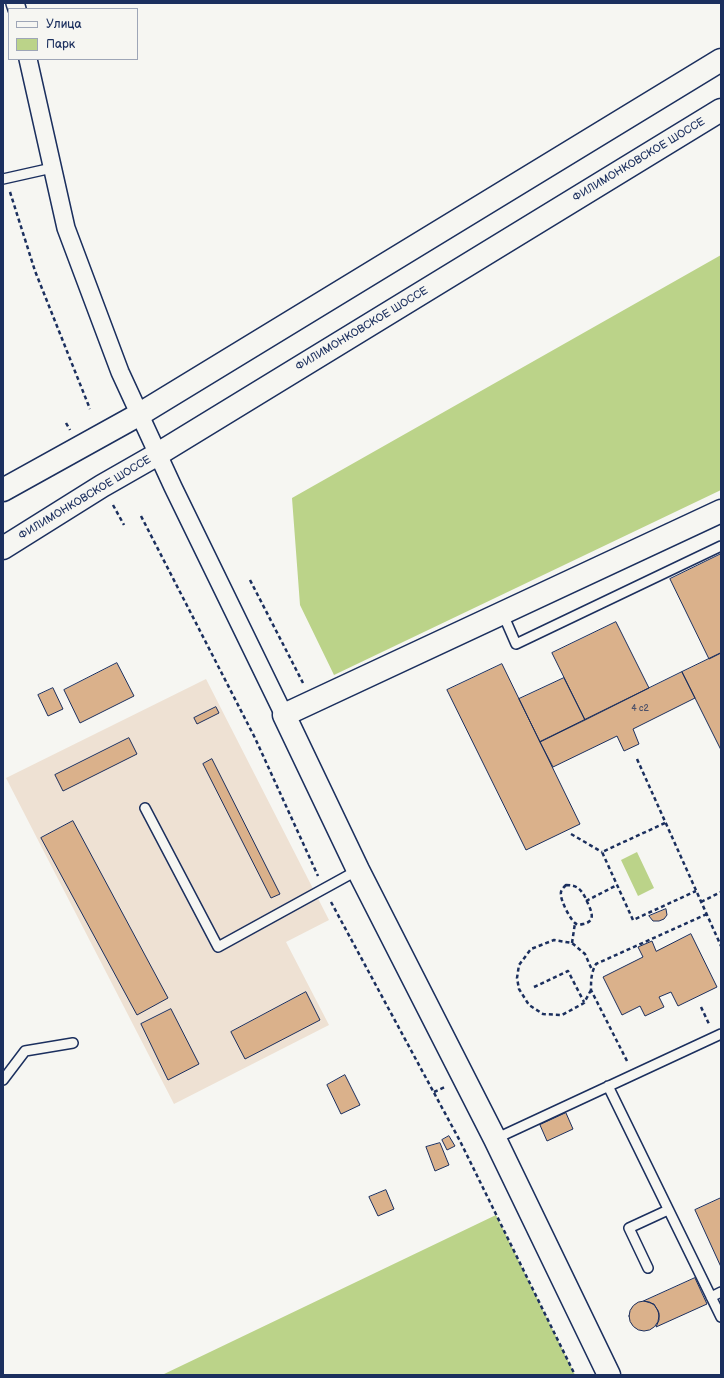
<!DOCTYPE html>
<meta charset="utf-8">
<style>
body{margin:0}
#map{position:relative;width:724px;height:1378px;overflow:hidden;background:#f6f6f2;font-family:"Balsamiq Sans",sans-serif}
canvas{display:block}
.frame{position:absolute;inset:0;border:4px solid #1b2f5e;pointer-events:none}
.legend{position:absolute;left:8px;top:8px;width:130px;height:52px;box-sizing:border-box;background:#f6f6f2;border:1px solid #9ea6b7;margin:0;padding:5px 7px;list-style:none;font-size:12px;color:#1b2f5e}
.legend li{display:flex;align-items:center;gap:8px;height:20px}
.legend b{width:20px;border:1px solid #9ea6b7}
</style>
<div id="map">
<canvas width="724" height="1378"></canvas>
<div class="frame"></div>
<ul class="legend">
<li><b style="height:5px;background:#f6f6f2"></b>Улица</li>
<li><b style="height:11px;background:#bbd389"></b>Парк</li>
</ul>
</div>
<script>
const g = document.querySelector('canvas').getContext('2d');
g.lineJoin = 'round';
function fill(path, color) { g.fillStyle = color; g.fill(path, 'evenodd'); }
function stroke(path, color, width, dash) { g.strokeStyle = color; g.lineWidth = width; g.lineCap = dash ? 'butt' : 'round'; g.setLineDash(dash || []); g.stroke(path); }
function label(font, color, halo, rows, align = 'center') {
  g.font = font + ' "Balsamiq Sans",sans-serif'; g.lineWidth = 3; g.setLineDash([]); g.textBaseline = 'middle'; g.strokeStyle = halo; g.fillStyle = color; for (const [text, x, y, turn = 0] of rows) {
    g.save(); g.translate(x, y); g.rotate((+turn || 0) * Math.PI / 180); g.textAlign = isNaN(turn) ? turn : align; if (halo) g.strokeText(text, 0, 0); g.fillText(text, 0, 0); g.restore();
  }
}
const built = new Path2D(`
 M206 679 329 920 286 942 329 1025 174 1104 6 778Z`);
const green = new Path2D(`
 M721 255V490L334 675 300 605 292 498Z
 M637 852 654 888 638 896 621 860Z
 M496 1215 575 1375H162Z`);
const building = new Path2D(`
 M721 554V653L709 659 670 579Z
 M616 622 649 688 585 720 552 653Z
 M721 653V750L682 672Z
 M117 663 134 696 80 723 64 690Z
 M502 664 580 824 526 850 447 690Z
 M682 672 695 698 633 729 639 744 624 751 617 736 553 767 540 742Z
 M564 678 585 720 540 742 519 699Z
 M53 688 63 709 48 716 38 695Z
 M216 707 219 713 197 724 194 718Z
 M129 738 137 754 63 791 55 775Z
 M212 759 280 894 271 898 203 764Z
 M73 821 168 998 137 1015 41 838Z
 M666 909 667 915 664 919 659 921H653L649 916Z
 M691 934 717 987 678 1006 671 992 659 997 664 1007 645 1016 640 1006 622 1015 603 977 643 957 638 947 652 941 656 951Z
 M306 992 320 1020 245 1059 231 1032Z
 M171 1009 199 1064 168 1080 141 1024Z
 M345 1075 360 1105 341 1114 327 1085Z
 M566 1113 573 1129 547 1141 540 1125Z
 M449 1136 455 1146 447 1150 442 1140Z
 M440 1143 449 1165 435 1171 426 1147Z
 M386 1190 394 1209 378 1216 369 1197Z
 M721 1198V1267L695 1210Z
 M695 1278 707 1304 656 1327 659 1320V1313L654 1304 644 1301Z
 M629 1316a15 15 0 1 1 30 0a15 15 0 1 1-30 0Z`);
const path = new Path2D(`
 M10 192 35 271 90 409
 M66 423 70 430
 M113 505 124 525
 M141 516 255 738 318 876
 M250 580 303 683
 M637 759 721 946
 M665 823 602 852 633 920 696 891
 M571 834 602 852
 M566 885C576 885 580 888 585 897 589 907 599 921 583 924 580 925 577 925 575 923 570 919 561 901 561 895 560 891 563 888 566 885Z
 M586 901 617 885
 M331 902 460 1141 575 1375
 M701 902 721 892
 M572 943 575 923
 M534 987 568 971 584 1002
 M591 990 584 1003 562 1015 543 1014 529 1005 519 989 517 978 519 965 531 949 554 940 572 943 585 954 592 970
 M701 1007 709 1024
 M627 1061 591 990C591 980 591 973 596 964L707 914
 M434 1092 445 1087`);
const lane = new Path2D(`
 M3 179 52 168
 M502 612 516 644 721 546
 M145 808 218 947 358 870
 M3 1080 25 1051 73 1043
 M608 1086 721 1317
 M495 1139 721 1034
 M648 1268 629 1228 668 1210
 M711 1297 721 1292`);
const street = new Path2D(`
 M15 3 17 9
 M28 59 66 228 120 372 173 487 284 715`);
const secondary = new Path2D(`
 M3 490 140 414 721 60
 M3 548 102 486 158 454 721 110
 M609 1375 495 1139 358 870 284 715 721 511`);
const numberNames = [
 ["4 с2",640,709]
];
const streetNames = [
 ["ФИЛИМОНКОВСКОЕ ШОССЕ",639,160,-31],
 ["ФИЛИМОНКОВСКОЕ ШОССЕ",362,329,-31],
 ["ФИЛИМОНКОВСКОЕ ШОССЕ",85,498,-31]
];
fill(built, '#eee1d3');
fill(green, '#bbd389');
fill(building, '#dab18b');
stroke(building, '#1b2f5e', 1);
stroke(lane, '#1b2f5e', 12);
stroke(street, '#1b2f5e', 20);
stroke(secondary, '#1b2f5e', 25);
stroke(path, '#1b2f5e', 2.5, [4, 3]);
stroke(lane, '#f6f6f2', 9);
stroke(street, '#f6f6f2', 17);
stroke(secondary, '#f6f6f2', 22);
label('9px', '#4b5069', null, numberNames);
label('11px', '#1b2f5e', '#f6f6f2', streetNames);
</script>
